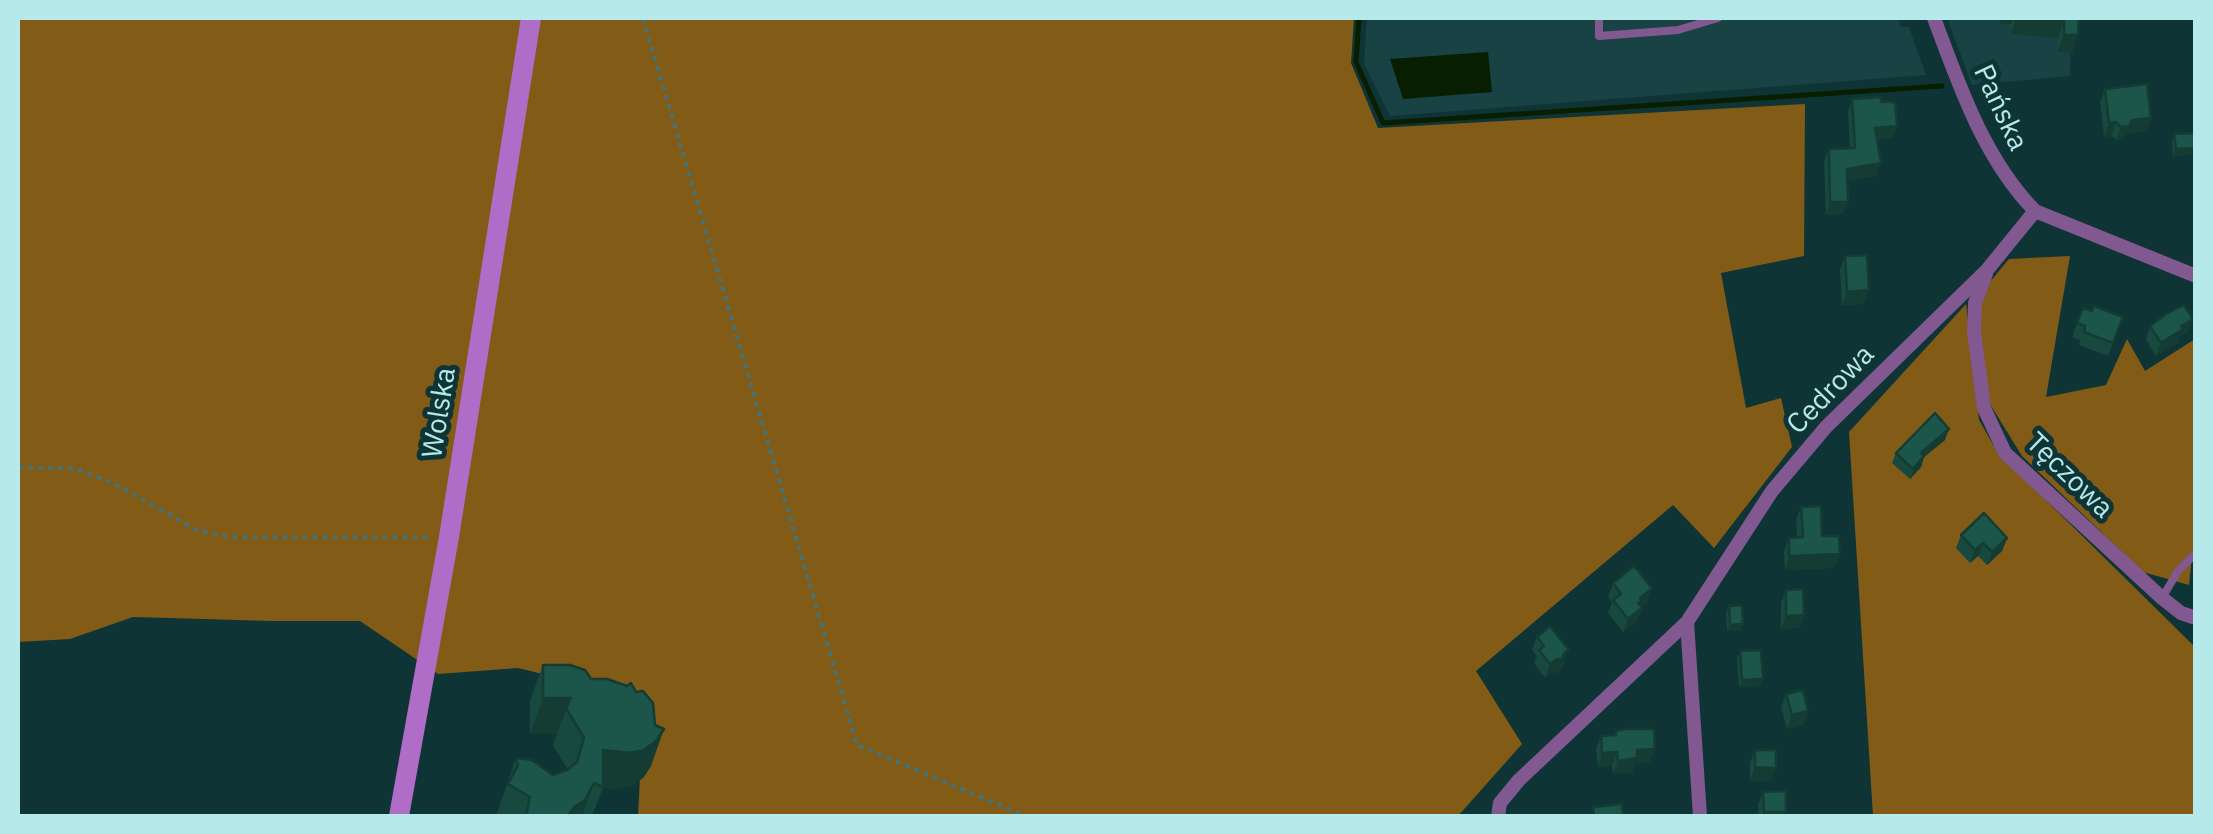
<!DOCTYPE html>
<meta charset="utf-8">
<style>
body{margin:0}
#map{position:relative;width:2213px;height:834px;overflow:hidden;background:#0f3435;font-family:"IBM Plex Sans",sans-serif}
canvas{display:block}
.frame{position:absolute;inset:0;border:20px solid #b6e9e9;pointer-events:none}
</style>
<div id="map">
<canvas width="2213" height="834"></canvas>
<div class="frame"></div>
</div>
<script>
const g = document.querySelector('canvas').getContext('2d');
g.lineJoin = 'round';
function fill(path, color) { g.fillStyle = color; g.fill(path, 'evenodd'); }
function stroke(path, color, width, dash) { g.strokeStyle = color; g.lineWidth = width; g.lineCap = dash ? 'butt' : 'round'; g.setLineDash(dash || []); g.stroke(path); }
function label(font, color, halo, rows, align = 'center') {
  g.font = font + ' "IBM Plex Sans",sans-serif'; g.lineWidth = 10; g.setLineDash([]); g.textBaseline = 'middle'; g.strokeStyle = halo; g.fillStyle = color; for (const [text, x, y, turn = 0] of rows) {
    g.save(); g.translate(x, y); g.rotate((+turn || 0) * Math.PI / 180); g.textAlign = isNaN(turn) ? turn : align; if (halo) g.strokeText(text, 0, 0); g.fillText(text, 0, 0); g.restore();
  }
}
const built = new Path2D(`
 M1367 18H1898L1901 27H1909L1926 75 1390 116 1364 64Z
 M1947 18H2071L2070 76 1972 85Z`);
const forest = new Path2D(`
 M18 18H1354L1351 63 1378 128 1805 104 1804 256 1721 273 1746 408 1781 398 1792 447 1714 548 1673 505 1476 671 1522 744 1458 816H638L644 699 518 668 438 674 360 621H272L133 617 70 639 18 642Z
 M2070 256 2046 397 2106 385 2127 339 2145 371 2195 339 2196 553 2192 555 2189 585 2143 572 2022 456 1980 388 1978 302 1989 283 2009 259Z
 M1966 304 1979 420 1998 453 2195 647V816H1873L1849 432Z`);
const water = new Path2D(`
 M1488 52 1492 92 1403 99 1390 59Z`);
const stream = new Path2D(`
 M1359 18 1356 62 1383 123 1942 86`);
const path = new Path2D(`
 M643 18 857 745 1026 816
 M18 467 76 469 111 482 197 530 230 537H429`);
const lane = new Path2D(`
 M1599 18V36L1678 30 1718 18
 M2162 598 2178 571 2196 553`);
const street = new Path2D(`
 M1934 18C1959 85 1984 159 2035 211L2196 276
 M1986 274 1975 303 1974 332 1984 408 2005 453 2162 598 2181 613 2196 618
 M1687 622 1700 816
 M1498 816 1500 803 1519 780 1687 622 1772 491 1826 427 1987 270 2035 211`);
const secondary = new Path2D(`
 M399 816 449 537 531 18`);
const wall = new Path2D(`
 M1999 18H2079L2072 53 2057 52 2058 38 2011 34V24L1999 23Z
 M2105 89 2151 118 2146 131 2127 133 2124 139 2116 140 2112 136 2104 137 2100 102Z
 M1852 99 1881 102 1897 126 1892 138 1877 140V176L1847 181 1848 202 1843 214 1826 215 1824 162 1829 149H1850L1848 112Z
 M2174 134 2195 154 2173 156 2172 141Z
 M1845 256 1864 304 1842 305 1840 269Z
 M2083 308 2123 317 2108 356 2079 345 2080 340 2072 337Z
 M2150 326 2188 332 2180 336 2178 343 2156 356 2146 340Z
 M1945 440 1924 457 1921 467 1910 479 1892 463 1896 453Z
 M1801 507 1822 536 1835 568 1785 570 1784 551 1789 538 1797 537 1796 520Z
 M1961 535 2007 538 2002 551 1987 565 1978 556 1970 563 1956 548Z
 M1613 583 1652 588 1647 602 1641 606 1642 608 1637 621 1623 632 1608 613 1612 602 1608 597Z
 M1786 590 1804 615 1799 628 1781 629V603Z
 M1729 606 1741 631H1727L1726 613Z
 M1537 637 1564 663 1559 673 1552 672 1545 678 1534 663 1537 656 1532 650Z
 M1740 651 1761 686 1739 687 1737 658Z
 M543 665 651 766 643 778 631 786 617 789 603 788 592 816H496L516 758 553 775 568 770 553 745 557 734H530V701Z
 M1786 694 1808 711 1804 725 1787 729 1781 707Z
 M1616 731 1655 749 1650 762 1635 763 1632 772 1613 774 1612 766 1598 767 1596 749 1601 736 1614 735Z
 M1755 750 1771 781H1750V763Z
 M1763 792 1785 816H1759L1758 805Z`);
const shadedWall = new Path2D(`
 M2001 18H2014L2011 24 1999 23Z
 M2016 18H2030L2064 21 2058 38 2011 34Z
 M2064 35H2078L2072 53 2057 52Z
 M2151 118 2146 131 2127 133 2124 139 2116 140 2121 127 2132 120Z
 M2116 122 2112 136 2104 137 2109 123Z
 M1897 126 1892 138 1871 141 1875 128Z
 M2196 148 2195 154 2173 156 2176 149Z
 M1881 163 1877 176 1842 182 1847 169Z
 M1830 202H1848L1843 214 1826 215Z
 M1869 290 1864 304 1842 305 1847 292Z
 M2193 319 2188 332 2180 336 2178 343 2156 356 2161 343 2181 326Z
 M1949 429 1945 440 1924 457 1921 467 1910 479 1921 453Z
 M2007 538 2002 551 1987 565 1992 552Z
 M1983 543 1978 556 1970 563 1975 550Z
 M1840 554 1835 568 1785 570 1789 556Z
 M1652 588 1647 602 1639 608H1642L1637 621 1623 632 1628 619 1640 598Z
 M1804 615 1799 628 1781 629 1786 616Z
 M1743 624 1741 631H1727L1730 625Z
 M1569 650 1559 673 1552 672 1545 678 1550 664Z
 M1763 679 1761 686 1739 687 1742 680Z
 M543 698H571L557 734H530Z
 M1808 711 1804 725 1787 729 1792 715Z
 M664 729 651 766 643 778 631 786 617 789 603 788 594 783 582 816H568L603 750Z
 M1655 749 1650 762 1635 763 1632 772 1613 774 1618 761 1637 750Z
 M1617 752 1612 766 1598 767 1602 753Z
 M1755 767 1776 768 1771 781H1750Z
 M1764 812H1786L1785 816H1762Z`);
const building = new Path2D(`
 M2030 18H2079L2078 35H2064V21Z
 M2147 84 2151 118 2132 120 2129 126 2121 127 2116 122 2109 123 2105 89Z
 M1881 97V102H1895L1897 126 1875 128 1881 163 1847 169 1848 202H1830L1829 149 1855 148 1852 99Z
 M2196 133V148L2176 149 2174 134Z
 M1867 255 1869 290 1847 292 1845 256Z
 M2184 305 2193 319 2181 326 2183 329 2161 343 2150 326 2166 314Z
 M2094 306 2123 317 2113 343 2084 332 2085 326 2077 323 2083 308 2092 311Z
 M1935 413 1949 429 1921 453 1924 456 1913 469 1896 453Z
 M1821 506 1822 536H1839L1840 554 1789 556V538L1803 537 1801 507Z
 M1984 513 2007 538 1992 552 1983 543 1975 550 1961 535Z
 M1634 566 1652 588 1640 598 1642 601 1638 603 1642 608 1628 619 1613 600 1621 594 1613 583Z
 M1803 589 1804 615 1786 616V590Z
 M1742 605 1743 624 1730 625 1729 606Z
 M1550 626 1569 650 1564 653 1563 659H1557L1550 664 1539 650 1544 646 1537 637Z
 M1761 650 1763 679 1742 680 1740 651Z
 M543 665H570L585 670 591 679H607L627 686 631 683 636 692 643 691 653 703 655 725 664 729 656 741 644 750 630 753 603 750V787L594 783 585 800 574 807 568 816H526L530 797 508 784 518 765 516 758 532 760 553 775 567 770 577 762 584 738 566 708 571 698H543Z
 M1803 690 1808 711 1792 715 1786 694Z
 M1625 729H1654L1655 749 1637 750V758L1618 761 1617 752 1602 753 1601 736 1616 735V731Z
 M1755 750H1776V768L1755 767Z
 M1786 791V812H1764L1763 792Z
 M1622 804 1623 816H1594L1593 807Z`);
const streetNames = [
 ["Pańska",2000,108,65],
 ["Cedrowa",1831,390,-46],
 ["Wolska",440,413,-81],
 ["Tęczowa",2069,476,44]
];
fill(built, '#184243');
fill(forest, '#825b16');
fill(water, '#081e00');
stroke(stream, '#081e00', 5);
stroke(path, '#477172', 4, [5, 5]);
stroke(lane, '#815890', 8);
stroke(street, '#815890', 14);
stroke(secondary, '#b06dc8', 20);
fill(wall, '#18493f');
fill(shadedWall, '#143c33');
fill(building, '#1c5549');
stroke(building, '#143c33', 2.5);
label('28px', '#b6e9e9', '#0f3435', streetNames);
</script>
